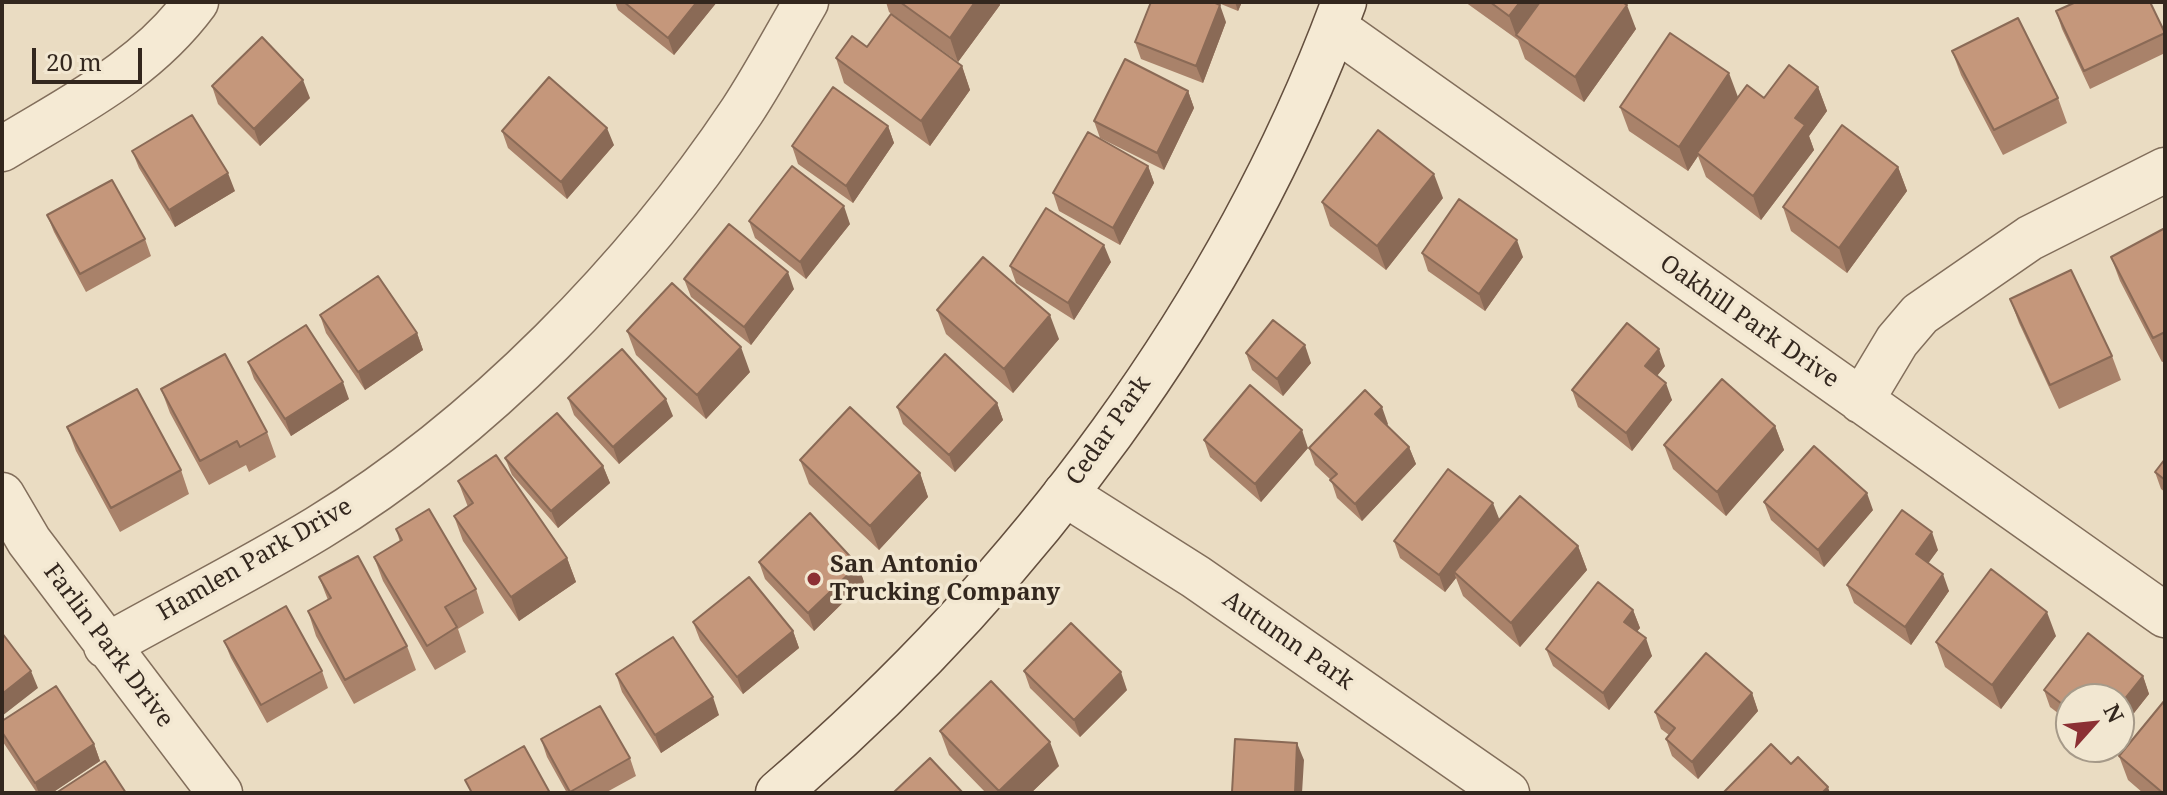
<!DOCTYPE html>
<style>
body{margin:0}
#map{position:relative;width:2167px;height:795px;overflow:hidden;background:#eadcc2;font-family:"Noto Serif",serif}
canvas{display:block}
.frame{position:absolute;inset:0;border:4px solid #33271e;pointer-events:none}
.north{position:absolute;left:2055px;top:683px;width:80px;height:80px;box-sizing:border-box;background:#f2e7d1;border:2px solid #a69a89;border-radius:50%;rotate:63deg;font-size:22px;font-weight:700;line-height:32px;text-align:center;color:#33271e}
.north::after{content:'';display:block;margin:auto;width:28px;height:36px;background:#8c3034;clip-path:polygon(50% 0,100% 100%,50% 72%,0 100%)}
.scale{position:absolute;left:32px;top:48px;width:110px;height:36px;box-sizing:border-box;border:4px solid #33271e;border-top:0;padding-left:10px;font-size:24px;line-height:28px;white-space:nowrap;color:#33271e;-webkit-text-stroke:6px #f2e7d1;paint-order:stroke}
</style>
<div id="map">
<canvas width="2167" height="795"></canvas>
<div class="frame"></div>
<div class="north">N</div>
<div class="scale">20 m</div>
</div>
<script>
const g = document.querySelector('canvas').getContext('2d');
g.lineJoin = 'round';
function stroke(path, color, width, dash) { g.strokeStyle = color; g.lineWidth = width; g.lineCap = dash ? 'butt' : 'round'; g.setLineDash(dash || []); g.stroke(path); }
function fill(path, color) { g.fillStyle = color; g.fill(path, 'evenodd'); }
function label(font, color, halo, rows, align = 'center') {
  g.font = font + ' "Noto Serif",serif'; g.lineWidth = 7; g.setLineDash([]); g.textBaseline = 'middle'; g.strokeStyle = halo; g.fillStyle = color; for (const [text, x, y, turn = 0] of rows) {
    g.save(); g.translate(x, y); g.rotate((+turn || 0) * Math.PI / 180); g.textAlign = isNaN(turn) ? turn : align; if (halo) g.strokeText(text, 0, 0); g.fillText(text, 0, 0); g.restore();
  }
}
const street = new Path2D(`
 M1335 28 2165 615
 M2 149C74 105 145 71 196 2
 M1861 401 1897 341 1920 314 2030 238 2165 170
 M1065 494 1196 577 1507 793
 M2 495 29 541 220 793
 M106 646C177 606 249 570 318 528 481 429 636 270 742 111 765 76 785 38 806 2`);
const secondary = new Path2D(`
 M778 793C1025 582 1231 308 1344 2`);
const wall = new Path2D(`
 M615 2H717L674 55 618 10Z
 M886 2H999L1000 5 958 62 889 12Z
 M1216 2H1242L1238 11Z
 M1465 2H1622L1636 29 1584 102 1525 59 1518 40Z
 M2150 2 2165 34V53L2090 89 2062 29 2056 11Z
 M1226 22 1203 83 1141 59 1135 42Z
 M867 47 962 66 970 90 930 146 844 83 836 58Z
 M1952 51 2058 98 2067 123 2003 155 1961 75Z
 M212 86 310 98 260 146 218 104Z
 M1818 87 1827 111 1809 136 1814 150 1761 220 1706 177 1698 156 1688 171 1629 131 1620 107 1738 97 1729 109 1764 98Z
 M1188 91 1194 108 1164 170 1100 138 1094 121Z
 M888 126 894 143 853 203 798 164 792 146Z
 M502 131 614 145 567 199 508 148Z
 M132 151 235 191 175 227 139 168Z
 M1148 166 1154 183 1120 245 1059 211 1053 193Z
 M1898 167 1907 191 1847 273 1791 231 1783 207Z
 M1443 198 1386 270 1330 226 1322 202Z
 M47 215 145 239 151 256 86 292 54 232Z
 M749 221 850 224 806 279 755 238Z
 M2165 228V361L2162 362 2120 281 2111 257Z
 M1422 253 1523 257 1485 311 1428 271Z
 M1111 262 1074 320 1016 283 1010 266Z
 M684 279 794 289 751 345 691 297Z
 M2010 299 2112 356 2121 380 2059 409 2019 323Z
 M937 310 1059 339 1013 393 946 334Z
 M320 315 417 333 423 350 365 390 326 333Z
 M627 331 750 372 706 419 636 355Z
 M1246 353 1311 363 1283 396 1252 370Z
 M248 362 349 399 291 436 254 379Z
 M1665 366 1657 376 1672 400 1632 451 1578 407 1572 390Z
 M161 389 267 432 276 457 249 472 246 465 209 485 170 413Z
 M568 398 673 416 619 464 574 415Z
 M997 403 1003 420 955 472 903 424 897 407Z
 M1388 424 1387 426 1409 447 1416 464 1362 521 1337 498 1331 480 1315 465 1309 448Z
 M1775 426 1784 450 1726 516 1673 469 1664 445Z
 M67 427 181 470 189 494 120 532 76 451Z
 M1204 440 1308 448 1261 502 1210 457Z
 M505 458 603 466 610 483 558 528 512 475Z
 M2165 459V492L2161 489 2155 472Z
 M800 460 920 473 928 497 879 550 809 484Z
 M458 481 567 558 576 582 519 621 463 541 454 516 468 507Z
 M1764 502 1873 510 1824 567 1771 520Z
 M1499 520 1578 546 1587 570 1520 647 1463 596 1456 578 1445 592 1400 558 1394 541Z
 M396 529 476 589 484 613 458 629 466 652 435 670 383 581 374 557 400 542Z
 M1938 550 1928 563 1949 591 1911 645 1854 603 1847 585Z
 M759 562 858 565 864 582 814 631 765 579Z
 M319 577 407 646 416 670 354 704 316 636 308 611 328 600Z
 M1633 610 1640 628 1637 631 1652 656 1609 710 1553 666 1546 649Z
 M693 622 793 631 799 648 743 694 700 640Z
 M2056 636 2001 709 1945 667 1936 642Z
 M224 641 322 671 328 688 267 723 231 658Z
 M1024 671 1127 690 1080 737 1030 688Z
 M616 674 719 715 661 753 622 692Z
 M2143 676 2149 694 2119 732V699H2071V723L2050 707 2044 690Z
 M1752 693 1758 711 1698 779 1672 756 1666 739 1669 735 1661 729 1655 712Z
 M2 721 94 744 100 761 52 793H37L3 742 2 739Z
 M940 731 1059 766 1031 793H986L949 755Z
 M541 739 630 758 636 776 605 793H567L547 757Z
 M2119 756 2165 793H2143L2128 780Z`);
const shadedWall = new Path2D(`
 M697 2H717L674 55 668 38Z
 M975 2H999L1000 5 958 62 950 38Z
 M1235 2H1242L1238 11Z
 M1520 2H1546L1516 35 1509 16Z
 M1220 5 1226 22 1203 83 1196 66Z
 M1627 5 1636 29 1584 102 1575 77Z
 M962 66 970 90 930 146 921 121Z
 M1729 73 1738 97 1699 154 1697 153 1698 156 1688 171 1679 147Z
 M303 80 310 98 260 146 254 129Z
 M1818 87 1827 111 1809 136 1814 150 1761 220 1753 196 1795 118Z
 M1188 91 1194 108 1164 170 1157 153Z
 M888 126 894 143 853 203 846 186Z
 M607 128 614 145 567 199 561 182Z
 M1148 166 1154 183 1120 245 1113 228Z
 M1898 167 1907 191 1847 273 1839 248Z
 M228 173 235 191 175 227 169 210Z
 M1434 174 1443 198 1386 270 1377 246Z
 M844 206 850 224 806 279 800 262Z
 M1517 240 1523 257 1485 311 1479 294Z
 M1104 245 1111 262 1074 320 1068 303Z
 M788 272 794 289 751 345 744 327Z
 M1050 315 1059 339 1013 393 1004 369Z
 M417 333 423 350 365 390 358 372Z
 M1305 345 1311 363 1283 396 1277 379Z
 M741 347 750 372 706 419 697 395Z
 M1659 349 1665 366 1651 383 1645 366Z
 M343 382 349 399 291 436 285 419Z
 M1666 383 1672 400 1632 451 1626 433Z
 M666 399 673 416 619 464 613 447Z
 M997 403 1003 420 955 472 949 455Z
 M1382 407 1388 424 1381 431 1375 414Z
 M1775 426 1784 450 1726 516 1717 492Z
 M1302 430 1308 448 1261 502 1255 484Z
 M1409 447 1416 464 1362 521 1355 504Z
 M603 466 610 483 558 528 551 511Z
 M920 473 928 497 879 550 870 526Z
 M1867 493 1873 510 1824 567 1818 550Z
 M1493 503 1500 521 1454 572 1456 578 1445 592 1439 575Z
 M1932 532 1938 550 1922 572 1916 554Z
 M1578 546 1587 570 1520 647 1511 623Z
 M567 558 576 582 519 621 511 597Z
 M858 565 864 582 814 631 808 613Z
 M1943 574 1949 591 1911 645 1905 627Z
 M1633 610 1640 628 1631 639 1624 622Z
 M2047 612 2056 636 2001 709 1992 685Z
 M793 631 799 648 743 694 737 677Z
 M1646 638 1652 656 1609 710 1603 693Z
 M31 671 38 688 2 716V694Z
 M1121 672 1127 690 1080 737 1074 720Z
 M2143 676 2149 694 2119 732V706Z
 M1752 693 1758 711 1698 779 1692 762Z
 M713 697 719 715 661 753 655 735Z
 M1050 742 1059 766 1031 793H999V791Z
 M1297 743 1304 760 1302 793H1295Z
 M94 744 100 761 52 793H39L35 783Z
 M1828 787 1830 793H1822Z`);
const building = new Path2D(`
 M624 2H697L668 38Z
 M900 2H975L950 38Z
 M1151 2H1213L1220 5 1196 66 1135 42Z
 M1490 2H1520L1509 16Z
 M1540 2H1622L1627 5 1575 77 1516 35Z
 M2076 2H2150L2165 33 2084 71 2056 11Z
 M891 14 962 66 921 121 836 58 852 36 867 47Z
 M2018 18 2058 98 1994 130 1952 51Z
 M1670 33 1729 73 1679 147 1620 107Z
 M262 37 303 80 254 129 212 86Z
 M1125 59 1188 91 1157 153 1094 121Z
 M1789 65 1818 87 1795 118 1805 125 1753 196 1697 153 1747 85 1764 98Z
 M549 77 607 128 561 182 502 131Z
 M833 87 888 126 846 186 792 146Z
 M192 115 228 173 169 210 132 151Z
 M1842 125 1898 167 1839 248 1783 207Z
 M1378 130 1434 174 1377 246 1322 202Z
 M1088 132 1148 166 1113 228 1053 193Z
 M792 166 844 206 800 262 749 221Z
 M112 180 145 239 80 274 47 215Z
 M1459 199 1517 240 1479 294 1422 253Z
 M1046 208 1104 245 1068 303 1010 266Z
 M729 224 788 272 744 327 684 279Z
 M2165 228V332L2153 338 2111 257Z
 M983 257 1050 315 1004 369 937 310Z
 M2071 270 2112 356 2050 385 2010 299Z
 M378 276 417 333 358 372 320 315Z
 M672 283 741 347 697 395 627 331Z
 M1273 320 1305 345 1277 379 1246 353Z
 M1627 323 1659 349 1645 366 1666 383 1626 433 1572 390Z
 M306 325 343 382 285 419 248 362Z
 M622 349 666 399 613 447 568 398Z
 M225 354 267 432 240 447 237 441 200 461 161 389Z
 M945 354 997 403 949 455 897 407Z
 M1722 379 1775 426 1717 492 1664 445Z
 M1250 385 1302 430 1255 484 1204 440Z
 M137 389 181 470 111 508 67 427Z
 M1365 390 1382 407 1375 414 1409 447 1355 504 1330 480 1337 474 1309 448Z
 M850 407 920 473 870 526 800 460Z
 M557 413 603 466 551 511 505 458Z
 M1814 446 1867 493 1818 550 1764 502Z
 M496 455 567 558 511 597 454 516 473 503 458 481Z
 M2165 459V480L2155 472Z
 M1448 469 1493 503 1439 575 1394 541Z
 M1520 496 1578 546 1511 623 1454 572Z
 M429 509 476 589 445 607 457 627 427 646 374 557 402 540 396 529Z
 M1902 510 1932 532 1916 554 1943 574 1905 627 1847 585Z
 M810 513 858 565 808 613 759 562Z
 M358 556 407 646 345 680 308 611 331 598 319 577Z
 M1991 569 2047 612 1992 685 1936 642Z
 M749 577 793 631 737 677 693 622Z
 M1598 582 1633 610 1624 622 1646 638 1603 693 1546 649Z
 M286 606 322 671 261 705 224 641Z
 M1071 623 1121 672 1074 720 1024 671Z
 M2 633 31 671 2 694Z
 M2088 633 2143 676 2119 706V699H2071V711L2044 690Z
 M673 637 713 697 655 735 616 674Z
 M1706 653 1752 693 1692 762 1666 739 1675 728 1655 712Z
 M991 681 1050 742 999 791 940 731Z
 M56 686 94 744 35 783 2 732V721Z
 M2165 700V793H2163L2119 756Z
 M600 706 630 758 570 792 541 739Z
 M1235 739 1297 743 1295 793 1232 792Z
 M1771 744 1791 764 1798 757 1828 787 1822 793H1725L1724 792Z
 M524 746 550 793H472L465 780Z
 M930 758 963 793H893Z
 M105 761 126 793H56Z`);
const markers = [
 [814,579,8,"#8c3034"]
];
const streetNames = [
 ["Oakhill Park Drive",1749,322,35],
 ["Cedar Park",1109,431,-55],
 ["Hamlen Park Drive",255,560,-30],
 ["Autumn Park",1288,641,35],
 ["Farlin Park Drive",108,646,53]
];
const poiNames = [
 ["San Antonio",830,565],
 ["Trucking Company",830,593]
];
stroke(street, '#826e5b', 47);
stroke(secondary, '#644f3e', 47);
stroke(street, '#f5ead4', 44);
stroke(secondary, '#f5ead4', 44);
fill(wall, '#a9826a');
fill(shadedWall, '#8a6a56');
fill(building, '#c5977b');
stroke(building, '#8a6a56', 2);
for (const [x, y, r, color] of markers) { const dot = new Path2D(); dot.arc(x, y, r, 0, 2 * Math.PI); g.fillStyle = color; g.fill(dot); stroke(dot, '#f2e7d1', 3); }
label('24px', '#33271e', '#f2e7d1', streetNames);
label('bold 24px', '#33271e', '#f2e7d1', poiNames, 'left');
</script>
